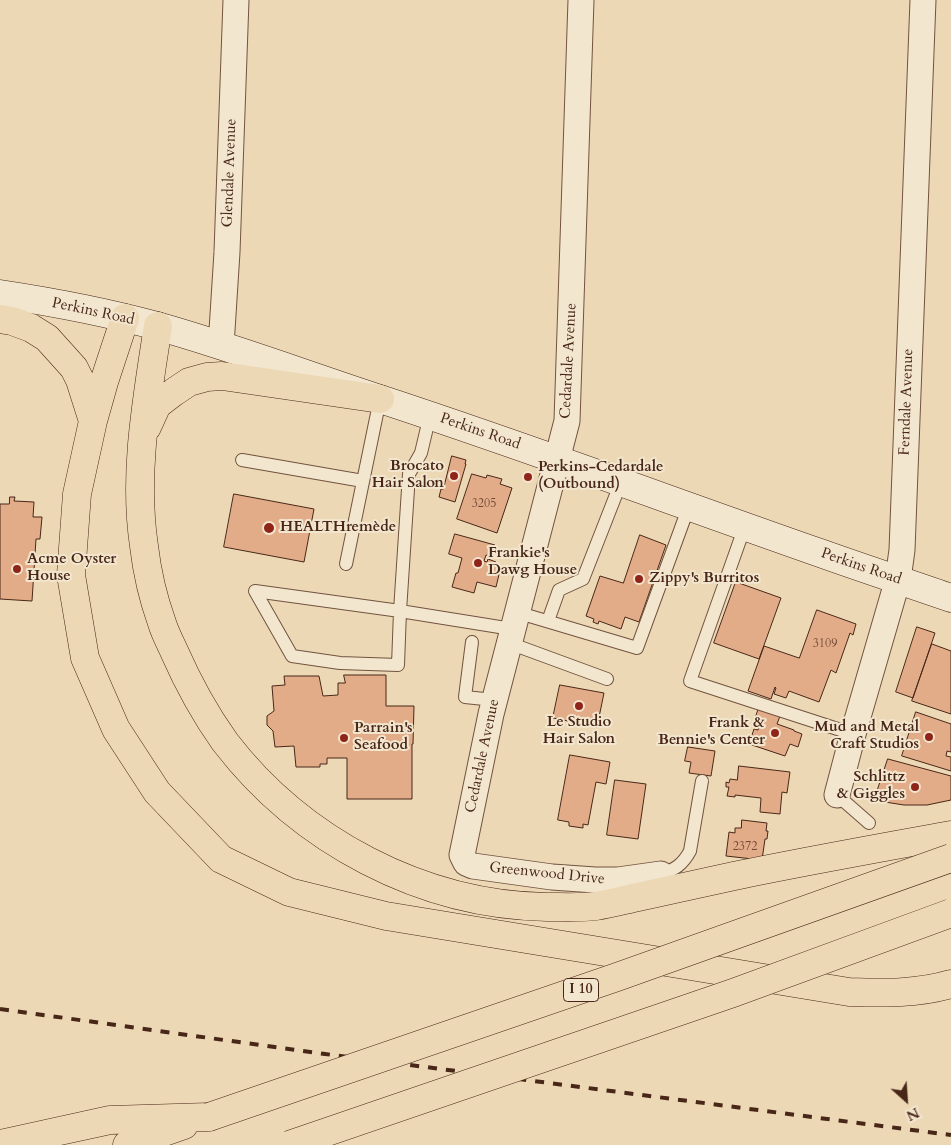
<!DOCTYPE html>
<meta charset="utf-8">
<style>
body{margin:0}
#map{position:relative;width:951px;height:1145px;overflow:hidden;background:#ecd8b5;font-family:Cardo,serif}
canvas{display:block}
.north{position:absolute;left:881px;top:1075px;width:50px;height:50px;-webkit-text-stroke:4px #f3e6cf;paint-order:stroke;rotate:154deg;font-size:14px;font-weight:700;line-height:20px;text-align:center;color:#492718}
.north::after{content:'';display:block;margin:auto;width:18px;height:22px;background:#492718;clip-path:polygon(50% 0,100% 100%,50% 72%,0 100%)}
</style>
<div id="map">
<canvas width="951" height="1145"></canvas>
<div class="north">N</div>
</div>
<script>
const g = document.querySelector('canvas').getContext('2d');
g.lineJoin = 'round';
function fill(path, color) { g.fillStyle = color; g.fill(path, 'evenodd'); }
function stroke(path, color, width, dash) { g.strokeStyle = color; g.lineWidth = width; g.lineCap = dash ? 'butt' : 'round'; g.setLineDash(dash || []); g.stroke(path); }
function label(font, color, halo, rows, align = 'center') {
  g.font = font + ' Cardo,serif'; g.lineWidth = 4; g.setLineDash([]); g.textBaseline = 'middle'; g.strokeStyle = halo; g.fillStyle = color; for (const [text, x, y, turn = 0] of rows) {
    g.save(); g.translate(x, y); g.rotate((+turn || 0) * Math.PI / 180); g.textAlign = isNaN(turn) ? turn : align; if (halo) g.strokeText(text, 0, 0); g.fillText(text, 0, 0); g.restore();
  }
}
const building = new Path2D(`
 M452 456 466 460 465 464H466L455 502 439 497 441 489H443Z
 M472 474 486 478 487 475 502 479 500 484 512 488 497 533 457 519Z
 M234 494 314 509 304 562 224 547Z
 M10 497H15L14 501 34 502 33 517H42L40 539H36L32 601 0 599V504H9Z
 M455 534 495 545 492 557 486 555 484 561 487 562 488 559 496 562 495 564 501 566 496 587 477 582 474 593 452 587 456 573H458L462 558 449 554Z
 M640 535 666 545 639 622 625 617 621 629 599 621 598 624 593 622 594 619 586 616 600 576 623 583Z
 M736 582 781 598 759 659 714 643Z
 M817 610 856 624 853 635 850 633 836 673 831 670 819 702 789 691 786 698 774 694 776 688 775 687 771 699 748 691 764 646 799 658Z
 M917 627 935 633 913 698 896 692Z
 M932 644 951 651V714L912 701Z
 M344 675H386V706H414L413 744H412V799H347V758H327V764H320V767H296L294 746 275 747 273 731 267 725V716L274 711 272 686 285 685 284 676H319L323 696 338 695V683H345Z
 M560 685 604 693 597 727 553 718Z
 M759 708 780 716 777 724 794 730V731L802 734 798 747 790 744 785 756 749 744 754 729 758 730 761 721 755 719Z
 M916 712 951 724V752L947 751 946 756 951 757V771L902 756Z
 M688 747 715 751 711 776 689 773 691 762 685 761Z
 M570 755 610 762 606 784 596 782 588 825 583 824V828L569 826V822L558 820Z
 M888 759 951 776V800L927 805H904L885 802 875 798Z
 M739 766 790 772 787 793 782 792 780 814 760 812 761 798 735 795V797L727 796 729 787H726V782L729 783 730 779 737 780Z
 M615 780 646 784 638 839 607 835Z
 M742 820 767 823 766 831H768L767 839H765L762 860 726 856 729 832 735 833V828H741Z`);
const lane = new Path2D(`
 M430 415 421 453 409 474 400 611 512 629
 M242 460 363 481
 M745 526 690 681 853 734
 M346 564 380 399
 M255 591 400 611 398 665 340 663 292 656Z
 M516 612 637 648 689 506
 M548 621 559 590 583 579 621 482
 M472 642 465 697 494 700
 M509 643 607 679
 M837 795 869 823
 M661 874C675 870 683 864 690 851L702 781`);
const street = new Path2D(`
 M581 0 567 421 491 714 462 855 466 863 473 866 552 877 595 880H618L661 874
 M221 346 227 252 236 0
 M837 795 853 734 898 579 902 550 923 0`);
const secondary = new Path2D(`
 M0 294C53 302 106 312 157 326 232 347 304 374 377 398 527 447 674 502 823 554 865 569 908 583 951 598`);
const highway = new Path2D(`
 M125 318 104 382 93 421 77 494 71 575 85 658 116 729 157 792 221 859 289 892 386 916 849 992C884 993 918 994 951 984
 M0 319 12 321 31 328 47 338 74 368 80 380 93 421
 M158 326C147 399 133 473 144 546 147 572 153 598 162 623 165 633 170 642 174 651 188 683 205 714 225 742 301 841 422 905 547 907 563 907 581 908 596 906 610 904 624 900 638 897 670 890 702 883 734 876 806 861 879 848 951 835
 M147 427 157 405 174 392 189 382 207 377 222 376 380 399
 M0 1144 110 1120 209 1117
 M127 1145 184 1125`);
const rail = new Path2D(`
 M0 1009 325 1054 951 1135`);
const highwayBridge = new Path2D(`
 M209 1117 617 977 951 858
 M289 1145 733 993 951 913`);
const markers = [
 [454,476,5,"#8f2418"],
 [528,477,5,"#8f2418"],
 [269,528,6,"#8f2418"],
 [478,563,5,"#8f2418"],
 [17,569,5,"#8f2418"],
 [639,579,5,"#8f2418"],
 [579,706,5,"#8f2418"],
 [775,733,5,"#8f2418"],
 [929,737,5,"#8f2418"],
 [344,738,5,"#8f2418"],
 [915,787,5,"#8f2418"]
];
const numberNames = [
 ["3205",484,504],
 ["3109",825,644],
 ["2372",745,847]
];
const shields = [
 [581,990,35]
];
const shieldNames = [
 ["I 10",581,990]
];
const streetNames = [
 ["Glendale Avenue",230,173,-88],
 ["Perkins Road",93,312,12],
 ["Cedardale Avenue",569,361,-87],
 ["Ferndale Avenue",907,402,-88],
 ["Perkins Road",480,432,19],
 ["Perkins Road",861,567,19],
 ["Cedardale Avenue",483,756,-78],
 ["Greenwood Drive",547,874,6]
];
const poiNames = [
 ["Brocato",444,467,"right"],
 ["Hair Salon",444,484,"right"],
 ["Perkins-Cedardale",538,468],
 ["(Outbound)",538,485],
 ["HEALTHremède",280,528],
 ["Frankie's",488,554],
 ["Dawg House",488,571],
 ["Acme Oyster",27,560],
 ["House",27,577],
 ["Zippy's Burritos",649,579],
 ["Le Studio",579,723,"center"],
 ["Hair Salon",579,740,"center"],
 ["Frank &",765,724,"right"],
 ["Bennie's Center",765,741,"right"],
 ["Mud and Metal",919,728,"right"],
 ["Craft Studios",919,745,"right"],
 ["Parrain's",354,729],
 ["Seafood",354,746],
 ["Schlittz",905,778,"right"],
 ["& Giggles",905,795,"right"]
];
fill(building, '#e3ac89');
stroke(building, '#492718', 1);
stroke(lane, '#72533f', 14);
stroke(street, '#72533f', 27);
stroke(secondary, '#492718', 29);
stroke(highway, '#492718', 29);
stroke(lane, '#f3e6cf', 12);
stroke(street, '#f3e6cf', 25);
stroke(secondary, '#f3e6cf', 28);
stroke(highway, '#ecd8b5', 28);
stroke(rail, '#492718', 4, [9, 9]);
stroke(highwayBridge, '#492718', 29, []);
stroke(highwayBridge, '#ecd8b5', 28);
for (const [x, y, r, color] of markers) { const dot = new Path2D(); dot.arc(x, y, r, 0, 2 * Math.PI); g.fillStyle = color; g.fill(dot); stroke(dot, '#f3e6cf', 2); }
label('12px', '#704834', null, numberNames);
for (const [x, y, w] of shields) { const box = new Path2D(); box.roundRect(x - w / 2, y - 11.5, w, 23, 4); g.fillStyle = '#f3e6cf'; g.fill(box); stroke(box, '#492718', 1); }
label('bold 14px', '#492718', null, shieldNames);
label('15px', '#492718', '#f3e6cf', streetNames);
label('bold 15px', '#492718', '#f3e6cf', poiNames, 'left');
</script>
